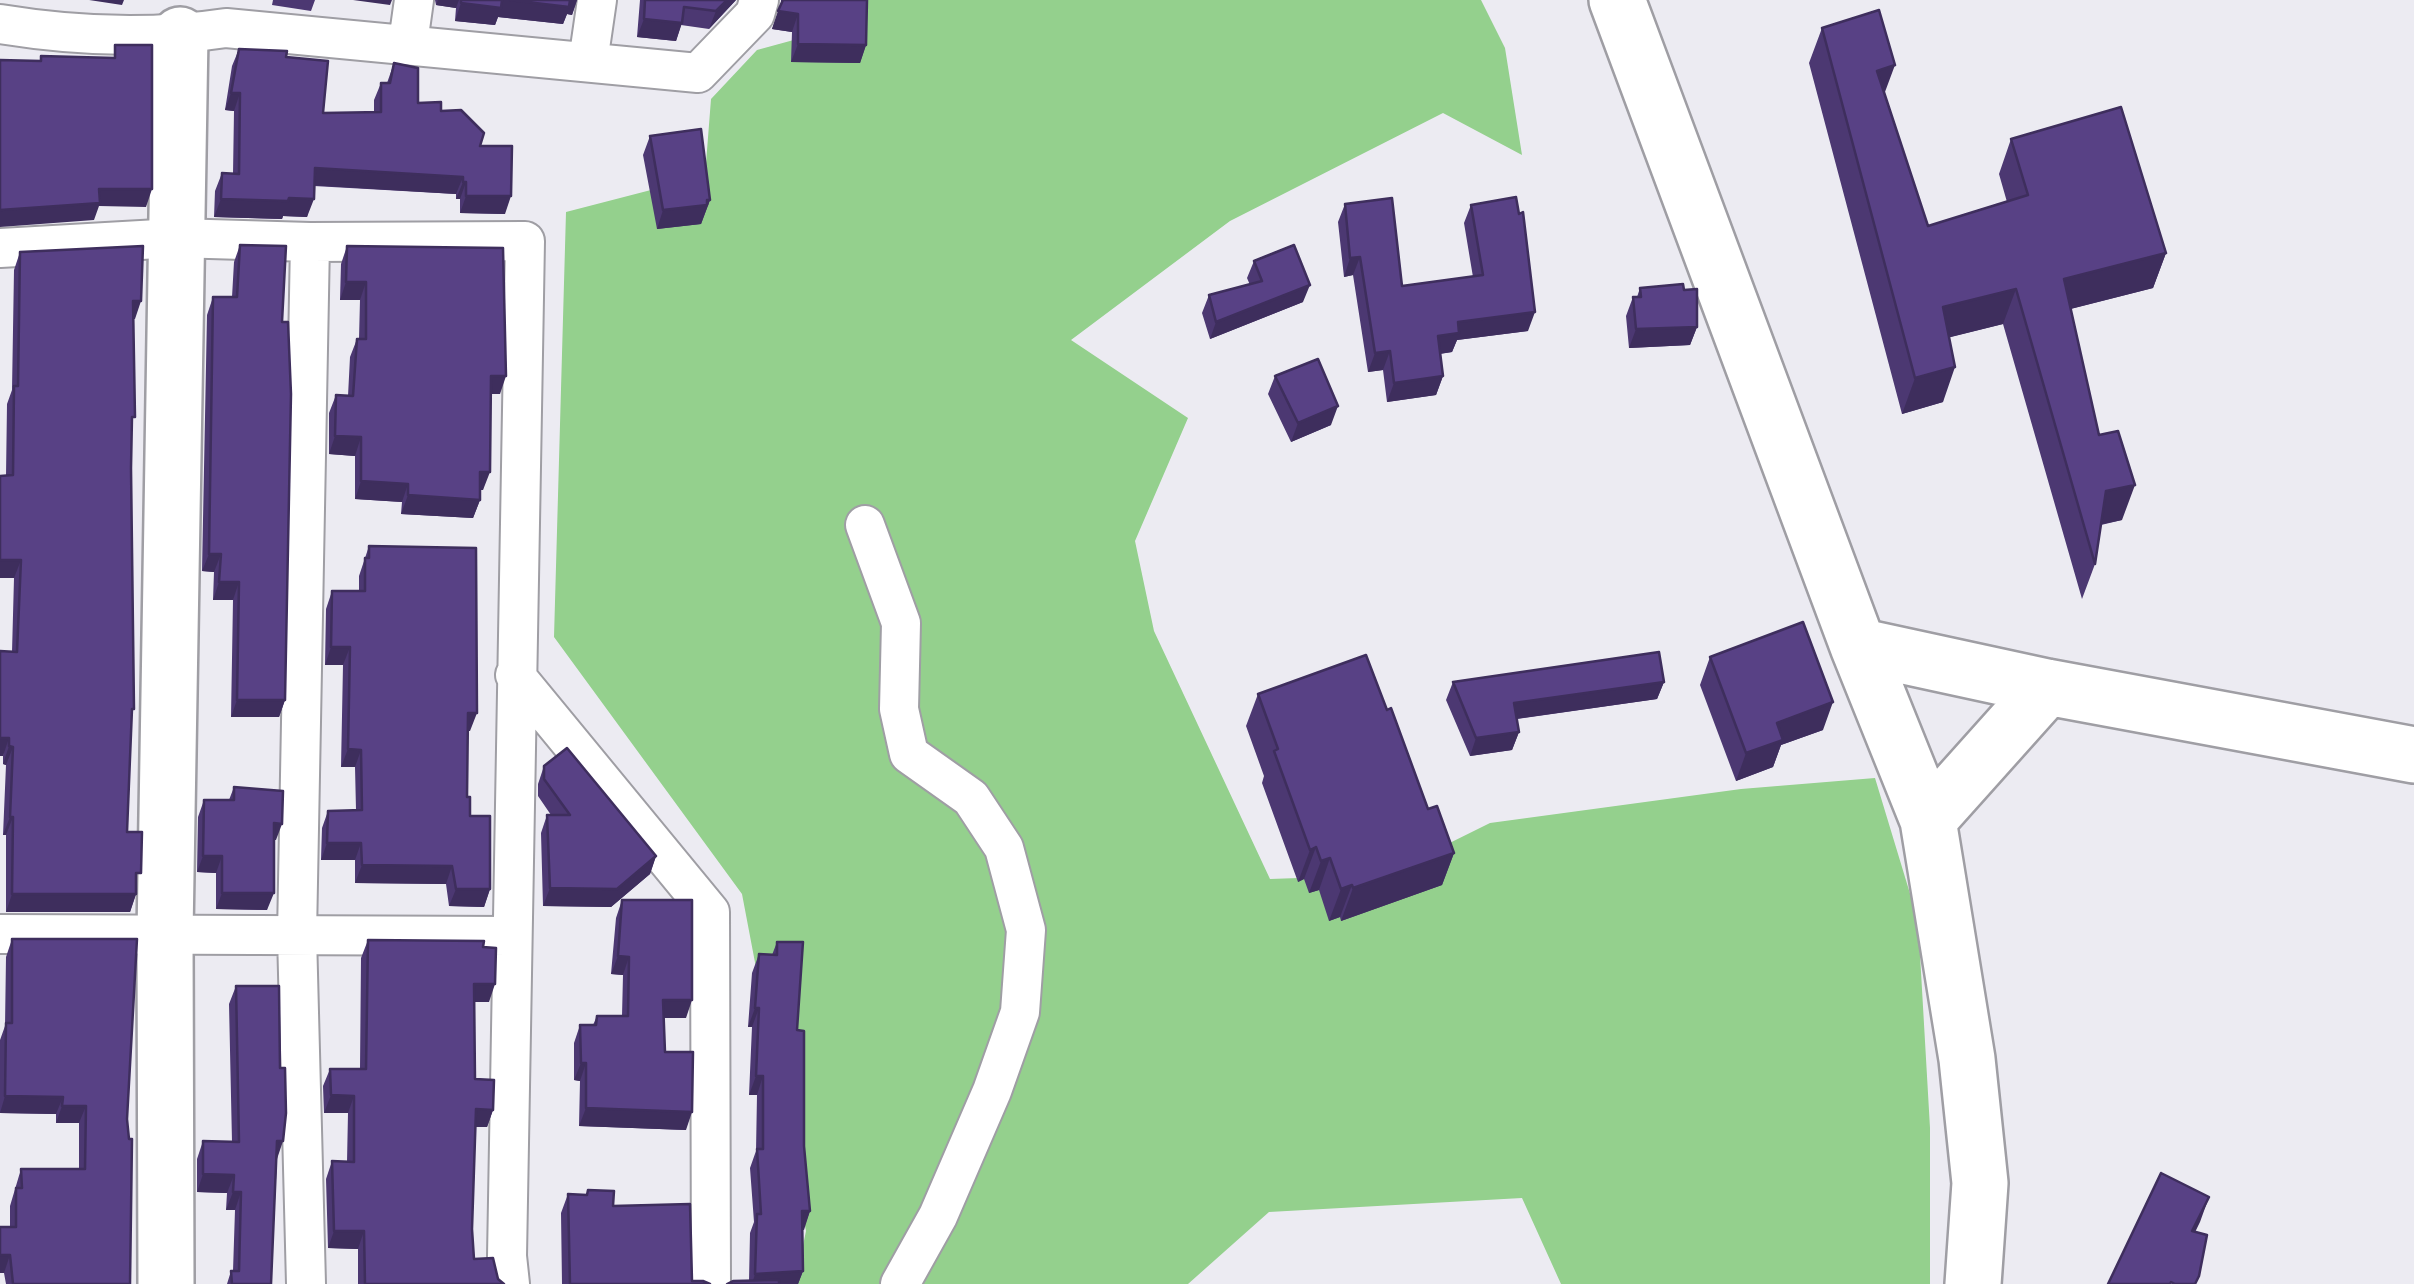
<!DOCTYPE html>
<style>
body{margin:0}
canvas{display:block;background:#ecebf2}
</style>
<canvas width="2414" height="1284"></canvas>
<script>
const g = document.querySelector('canvas').getContext('2d');
g.lineJoin = 'round';
function fill(path, color) { g.fillStyle = color; g.fill(path, 'evenodd'); }
function stroke(path, color, width, dash) { g.strokeStyle = color; g.lineWidth = width; g.lineCap = dash ? 'butt' : 'round'; g.setLineDash(dash || []); g.stroke(path); }
const forest = new Path2D(`
 M841 0H1481L1505 48 1522 155 1443 113 1230 221 1071 340 1188 418 1135 541 1154 631 1270 879 1385 875 1490 823 1741 789 1875 778 1918 920 1930 1128V1284H1561L1522 1198 1269 1212 1188 1284H795L806 1231 742 894 554 637 566 212 705 176 711 99 757 50 834 29Z`);
const street = new Path2D(`
 M0 24C73 36 153 39 226 28L698 73 755 14 759 0
 M408 43 414 0
 M588 62 597 0
 M0 248 176 238 310 242 525 241 507 1256 510 1284
 M865 525 901 623 899 709 909 754 971 798 1004 848 1026 930 1020 1012 992 1091 938 1216 900 1284
 M515 675 710 912 711 1284
 M0 934 511 936
 M306 1284 297 935 310 242`);
const secondary = new Path2D(`
 M1617 0 1858 646 1928 820 1967 1059 1980 1183 1973 1284
 M1858 646 2047 687 2414 755
 M1928 820 2047 687
 M166 1284 165 934 180 35`);
const wall = new Path2D(`
 M273 0H315L311 11 272 5Z
 M435 0H577L572 15 567 14 563 24 498 17 495 25 455 21 456 8 436 5Z
 M640 0H736L709 29 681 25 676 41 637 37Z
 M781 0H867L866 45 860 63 791 62 792 32 772 29 781 5Z
 M1822 28 1884 94 1928 226 2007 202 1999 174 2011 139 2166 253 2153 288 2070 309 2099 435 2122 520 2101 525 2095 564 2082 599 2003 324 1950 337 1943 402 1902 414 1809 63Z
 M239 49 286 57 323 113 374 112V100L381 83H387L394 63 418 103 441 111 480 146 505 214 460 213V199H456V194L314 186 307 217 283 216 282 219 214 217 215 191 222 173 233 174 234 111 225 110 232 66Z
 M650 136 710 200 701 224 657 229 643 155Z
 M1345 204 1402 286 1473 277 1464 223 1471 205 1528 331 1457 340 1452 352 1440 354 1443 376 1436 395 1387 402 1383 370 1368 372 1353 275 1344 277 1338 222Z
 M240 245 282 322 285 700 279 717H231L233 600H213L214 572 202 571 207 315 213 297H232L234 262Z
 M347 246 500 394H491L483 490H480V500L473 518 401 514 402 502 355 499V456L329 454V413L336 395 348 396 350 357 357 339H359L360 300H340L341 264Z
 M20 252 135 319H133L131 468V718L127 832 136 894 130 912H6V835H3L6 765 3 764V756L12 652 14 578 6 476 7 404 12 390 14 270Z
 M1254 261 1303 302 1210 339 1202 313 1209 295 1250 285 1247 278Z
 M1640 288 1684 290 1697 327 1690 345 1629 348 1626 316 1633 297H1637Z
 M1275 376 1331 425 1291 442 1268 394Z
 M369 546 470 731H468L467 797 470 816 490 889 484 907 449 906 446 884 355 883V860H321L322 828 328 811 356 810 355 767H341L343 665H325L326 609 332 591H359V576Z
 M1710 657 1823 730 1781 745 1773 767 1736 781 1700 685Z
 M1453 682H1664L1657 699 1517 719 1519 732 1512 750 1470 756 1446 700Z
 M1258 694 1428 809 1454 853 1442 885 1341 921 1340 917 1329 921 1319 890 1309 893 1304 879 1298 882 1262 783 1264 776 1246 726Z
 M544 766 656 856 650 874 611 907 543 906 541 833 547 815H551L538 796V784Z
 M234 787 276 840H274L267 910 216 909V873L197 872 198 817 204 800H229Z
 M622 900 686 1018H664L665 1052 686 1130 579 1126 580 1081 574 1080V1043L580 1025H593L597 1016H622L623 975 611 974 616 918Z
 M12 939 127 1119 130 1284H6L4 1273H0V1227H10V1206L21 1169H79V1123H56V1114L0 1113V1040L5 1026 6 957Z
 M368 940 483 947 489 1002H474L475 1079 493 1110 487 1127H475L472 1229 474 1259 504 1284H358V1249L328 1248 326 1179 332 1161 347 1162 348 1113H324L323 1086 330 1069H360L361 958Z
 M777 942 797 1030 804 1146 810 1211 803 1230V1271L798 1284H727L749 1281 750 1233 754 1222 750 1168 756 1151 757 1095H749L752 1027H748L752 973 759 954 772 955Z
 M236 986 277 1159 271 1284H227L231 1271H233L235 1210H226L227 1193 197 1192V1159L203 1141 232 1142 229 1004Z
 M588 1190 613 1206 692 1281 710 1284H562L561 1213 568 1194 586 1195Z`);
const shadedWall = new Path2D(`
 M89 0H124L122 5Z
 M353 0H392L390 5Z
 M438 0H459L456 8 436 5Z
 M502 0H577L572 15 567 14 563 24 498 17 495 25 455 21 461 3Z
 M727 0H736L709 29 716 11Z
 M778 11 798 14 792 32 772 29Z
 M644 19 682 23 676 41 637 37Z
 M798 44 866 45 860 63 791 62Z
 M1895 65 1882 100 1877 71Z
 M231 93H240L234 111 225 110Z
 M315 168 463 177 456 194 308 185Z
 M463 182H466L460 199H456Z
 M99 189H152L146 207 99 206 94 220 0 227V210Z
 M466 196H511L505 214 460 213Z
 M289 198 314 199 307 217 283 216 282 219 214 217 221 199Z
 M710 200 701 224 657 229 663 210Z
 M2166 253 2153 288 2051 314 2064 279Z
 M1360 257 1353 275 1344 277 1350 258Z
 M346 282H366L360 300H340Z
 M1310 285 1303 302 1210 339 1216 322Z
 M2016 289 2003 324 1931 342 1943 307Z
 M133 301H141L135 319H127Z
 M1535 312 1528 331 1457 340 1452 352 1431 355 1438 336 1458 322Z
 M1697 327 1690 345 1629 348 1636 329Z
 M1390 351 1383 370 1368 372 1375 353Z
 M1955 367 1943 402 1902 414 1915 378Z
 M491 376H506L500 394H484Z
 M1443 376 1436 395 1387 402 1394 383Z
 M1338 406 1331 425 1291 442 1298 423Z
 M335 436 361 437 355 456 329 454Z
 M480 472H490L483 490H473Z
 M361 481 408 484 402 502 355 499Z
 M2135 485 2122 520 2093 526 2106 491Z
 M408 495 480 500 473 518 401 514Z
 M209 554H221L214 572 202 571Z
 M0 560H21L14 578H0Z
 M219 582H239L233 600H213Z
 M331 647H350L343 665H325Z
 M1664 682 1657 699 1508 720 1514 703Z
 M237 700H285L279 717H231Z
 M1833 702 1823 730 1781 745 1773 767 1736 781 1746 753 1777 723Z
 M468 713H477L470 731H462Z
 M1519 732 1512 750 1470 756 1476 738Z
 M0 738H9L3 756H0Z
 M9 746 13 747 6 765 3 764Z
 M348 749 361 750 355 767H341Z
 M10 817H13L6 835H3Z
 M274 823 282 824 276 840H268Z
 M327 843H361L355 860H321Z
 M1316 847 1304 879 1298 882 1310 850Z
 M1454 853 1442 885 1341 921 1353 888Z
 M203 856H222L216 873 197 872Z
 M656 856 650 874 611 907 543 906 550 888Z
 M1330 858 1319 890 1309 893 1321 861Z
 M362 865 452 866 446 884 355 883Z
 M1352 885 1340 917 1329 921 1341 889Z
 M456 889H490L484 907 449 906Z
 M222 893H274L267 910 216 909Z
 M12 894H136L130 912H6Z
 M618 956 629 957 623 975 611 974Z
 M474 984H495L489 1002H467Z
 M663 1000H692L686 1018H657Z
 M755 1008H759L752 1027H748Z
 M581 1063H586L580 1081 574 1080Z
 M756 1076H763L757 1095H749Z
 M331 1095 354 1096 348 1113H324Z
 M5 1096 63 1097 56 1114 0 1113Z
 M62 1106H86L79 1123H56Z
 M586 1108 692 1112 686 1130 579 1126Z
 M476 1109 493 1110 487 1127H470Z
 M277 1141H283L277 1159H270Z
 M203 1174 234 1175 227 1193 197 1192Z
 M233 1192H241L235 1210H226Z
 M2209 1197 2200 1222 2183 1257 2192 1231Z
 M802 1211H810L804 1230 796 1229Z
 M334 1231H364L358 1249 328 1248Z
 M0 1255H10L4 1273H0Z
 M803 1271 798 1284H752L755 1274Z`);
const building = new Path2D(`
 M461 0H502L501 8 461 3Z
 M510 0H570L569 7Z
 M645 0H727L716 11 684 7 682 23 644 19Z
 M783 0H867L866 45 798 44V14L778 11Z
 M1879 10 1895 65 1877 71 1928 226 2028 195 2011 139 2121 107 2166 253 2064 279 2099 435 2118 431 2135 485 2106 491 2095 564 2016 289 1943 307 1955 367 1915 378 1822 28Z
 M115 45H152V189H99L100 203 0 210V60L41 61V56L115 58Z
 M239 49 287 51 286 57 328 61 323 113 381 112V83H390L394 63 418 68V103L441 102V111L461 110 484 133 480 146H512L511 196H466V182H463V177L315 168 314 199 289 198 288 201 221 199 222 173 239 174 240 93H231Z
 M701 129 710 200H707V205L663 210 650 136Z
 M1516 197 1519 214 1523 212 1535 312 1458 322 1459 333 1438 336 1443 376 1394 383 1390 351 1375 353 1360 257 1350 258 1345 204 1392 198 1402 286 1483 275 1471 205Z
 M240 245 286 246 282 322H288L291 394 285 700H237L239 582H219L221 554H209L213 297H237Z
 M1294 245 1310 285 1216 322 1209 295 1262 281 1254 261Z
 M143 246 141 301H133L135 417H132L131 468 134 709H132L127 832H142L141 873H136V894H12L13 817H10L13 747 9 746V738H0V651L17 652 21 560H0V476L13 475 14 386H18L20 252Z
 M347 246 503 248 506 376H491L490 472H480V500L408 495V484L361 481V437L335 436 336 395 353 396 357 339H366V282H346Z
 M1683 284 1684 290 1697 289V327L1636 329 1633 297H1641L1640 288Z
 M1318 359 1338 406 1298 423 1275 376Z
 M369 546 476 548 477 713H468L467 797H470V816H490V889H456L452 866 362 865 361 843H327L328 811 362 810 361 750 348 749 350 647H331L332 591H365V558H369Z
 M1803 622 1833 702 1777 723 1783 740 1746 753 1710 657Z
 M1659 652 1664 682 1514 703 1519 732 1476 738 1453 682Z
 M1366 655 1387 710 1391 708 1428 809 1437 806 1454 853 1353 888 1352 885 1341 889 1330 858 1321 861 1316 847 1310 850 1274 751 1278 749 1258 694Z
 M567 748 656 856 617 889 550 888 547 815H570L544 779V766Z
 M234 787 283 791 282 824 274 823V893H222V856H203L204 800H234Z
 M622 900H692V1000H663L665 1052H693L692 1112 586 1108V1063H581L580 1025H596L597 1016H628L629 957 618 956Z
 M12 939H137L127 1119 129 1139H132L130 1284H13L10 1255H0V1227H16V1188H22L21 1169H85L86 1106H62L63 1097 5 1096 6 1023H12Z
 M368 940 484 941 483 947 496 948 495 984H474L475 1079 494 1080 493 1110 476 1109 472 1229 474 1259 493 1258 498 1279 504 1284H365L364 1231H334L332 1161 354 1162V1096L331 1095 330 1069H366Z
 M777 942H803L797 1030 804 1031V1146L810 1211H802L803 1271 755 1274 757 1214H761L757 1149H763V1076H756L759 1008H755L759 954 777 955Z
 M236 986H279L280 1068H285L286 1113 283 1141H277L271 1284H232L231 1271H239L241 1192H233L234 1175 203 1174V1141L239 1142Z
 M2161 1173 2209 1197 2192 1231 2207 1235 2199 1276 2195 1284H2175L2171 1282 2170 1284H2108Z
 M588 1190 614 1191 613 1206 690 1204 692 1281H703L710 1284H570L568 1194 587 1195Z
 M779 1280V1284H727L733 1281Z`);
fill(forest, '#94d08d');
stroke(street, '#9f9ea4', 42);
stroke(secondary, '#9f9ea4', 60);
stroke(street, '#fff', 38);
stroke(secondary, '#fff', 55);
fill(wall, '#4c3872');
fill(shadedWall, '#3e2e5d');
fill(building, '#584185');
stroke(building, '#3e2e5d', 2.5);
</script>
